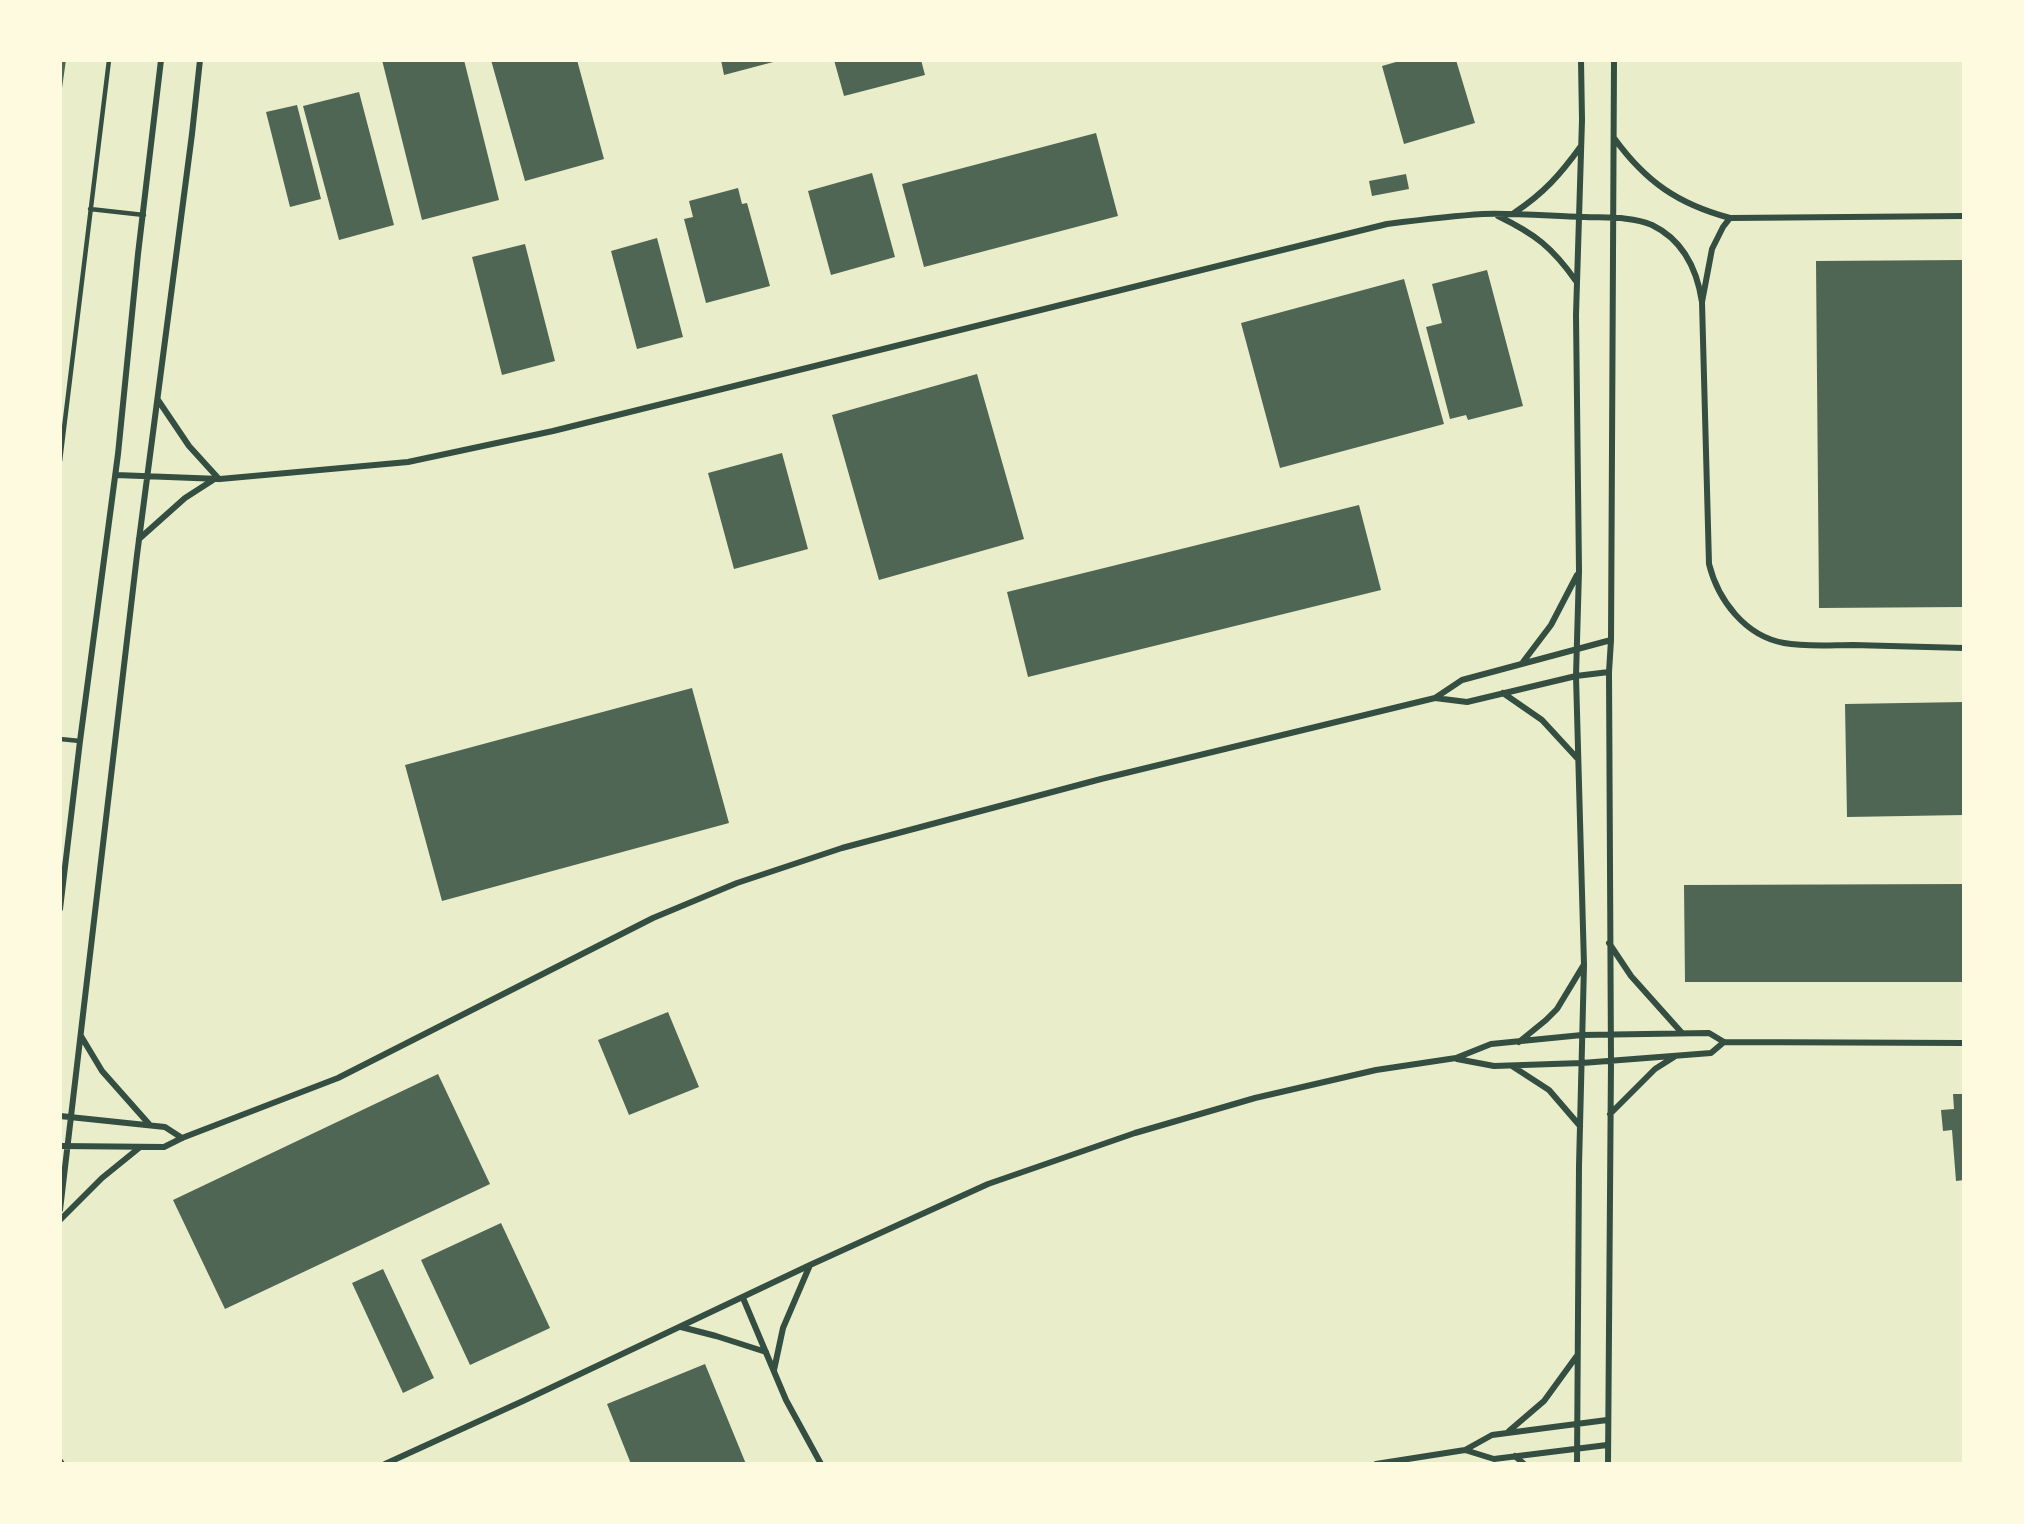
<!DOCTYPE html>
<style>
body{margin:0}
#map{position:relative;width:2024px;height:1524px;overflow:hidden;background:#e9edc9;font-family:"Exo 2",sans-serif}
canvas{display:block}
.frame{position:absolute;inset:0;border:62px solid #fefae0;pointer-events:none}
</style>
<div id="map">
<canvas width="2024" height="1524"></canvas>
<div class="frame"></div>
</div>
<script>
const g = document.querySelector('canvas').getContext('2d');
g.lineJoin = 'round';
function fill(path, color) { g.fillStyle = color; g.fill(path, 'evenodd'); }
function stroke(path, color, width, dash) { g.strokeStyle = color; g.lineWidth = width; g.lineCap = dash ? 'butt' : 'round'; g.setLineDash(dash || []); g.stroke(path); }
const building = new Path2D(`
 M60 60H66L62 88H60Z
 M382 60H464L499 200 422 220Z
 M491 60H577L604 159 525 181Z
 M721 60H777V61L724 75Z
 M834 60H921L925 75 844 96Z
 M1403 60H1456L1475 123 1404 144 1382 66Z
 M359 92 394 225 339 240 303 106Z
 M297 105 321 199 290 207 266 112Z
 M1096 133 1118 216 924 267 902 184Z
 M872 173 895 257 831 275 808 191Z
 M1406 174 1409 189 1372 196 1369 181Z
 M738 188 742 204 747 203 770 286 706 303 684 219 693 217 689 201Z
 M657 238 683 337 637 349 611 251Z
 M525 244 555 361 502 375 472 257Z
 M1964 260V607L1819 608 1816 261Z
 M1487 270 1523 406 1468 420 1466 415 1450 419 1426 327 1442 323 1432 284Z
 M1404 279 1444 424 1280 468 1241 323Z
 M977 374 1024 539 879 580 832 415Z
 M782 453 808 549 734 569 708 473Z
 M1359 505 1381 590 1028 677 1007 592Z
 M692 688 729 823 442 901 405 765Z
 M1964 702V815L1847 817 1845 704Z
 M1964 884V982H1685L1684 885Z
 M668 1012 699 1087 629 1115 598 1040Z
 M438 1074 490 1184 225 1309 173 1200Z
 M1953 1094H1964V1180L1956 1181 1952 1130 1943 1131 1941 1110 1954 1109Z
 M501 1223 550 1328 470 1365 421 1260Z
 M383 1269 434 1378 403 1393 352 1283Z
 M705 1364 746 1464H631L607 1404Z`);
const service = new Path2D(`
 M90 209 144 215
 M60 461 109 60
 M60 739 80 741`);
const minor = new Path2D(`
 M1614 138C1646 182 1678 204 1730 218L1964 216
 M1514 213C1544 193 1560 175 1581 146
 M1498 216C1535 234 1552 247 1576 281
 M1730 218 1723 227 1712 249 1702 302 1709 564C1718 600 1745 636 1784 643 1805 647 1832 645 1853 645 1890 646 1927 647 1964 648
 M158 400 189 446 219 479
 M116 475 220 479 408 462 553 431 1387 224C1419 220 1451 216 1483 214 1516 213 1550 216 1584 217 1606 218 1631 216 1652 225 1683 240 1697 269 1702 302
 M139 539 185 498 213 480
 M1523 662 1551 625 1577 575
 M1503 693 1542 720 1577 758
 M1435 698 1467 702 1576 676 1609 672
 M60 909 80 741 118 454 138 254 161 60
 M1609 943 1631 976 1682 1033
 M81 1036 102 1071 149 1124
 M1519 1042 1546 1020 1557 1009 1583 966
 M1457 1059 1494 1066 1582 1063 1711 1053 1724 1042
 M1512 1066 1549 1090 1580 1126
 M1610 1114 1655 1069 1674 1057
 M60 1116 165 1127 182 1138
 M60 1146 164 1147 182 1138 338 1078 653 918 737 883 842 848 1101 779 1435 698 1462 680 1611 640
 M60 1210 137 555 192 134 200 60
 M60 1220 102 1178 139 1148
 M743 1298 786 1400 821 1464
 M681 1327 716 1336 766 1352
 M774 1370 783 1328 810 1265
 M1509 1431 1544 1401 1576 1357
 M1465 1450 1494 1459 1607 1445
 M1515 1456 1524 1464
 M60 1461 62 1464
 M385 1464 523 1401 810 1265 988 1184 1135 1133 1255 1098 1376 1070 1456 1058 1491 1044 1582 1035 1709 1033 1724 1042 1964 1043
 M1376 1464 1465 1450 1492 1435 1607 1420
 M1577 1464 1579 1166 1584 965 1576 676 1579 571 1576 315 1582 120 1581 60
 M1608 1464 1611 1061 1609 672 1611 640 1614 60`);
fill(building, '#4f6655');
stroke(service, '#344e41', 4.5);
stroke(minor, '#344e41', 6);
</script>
